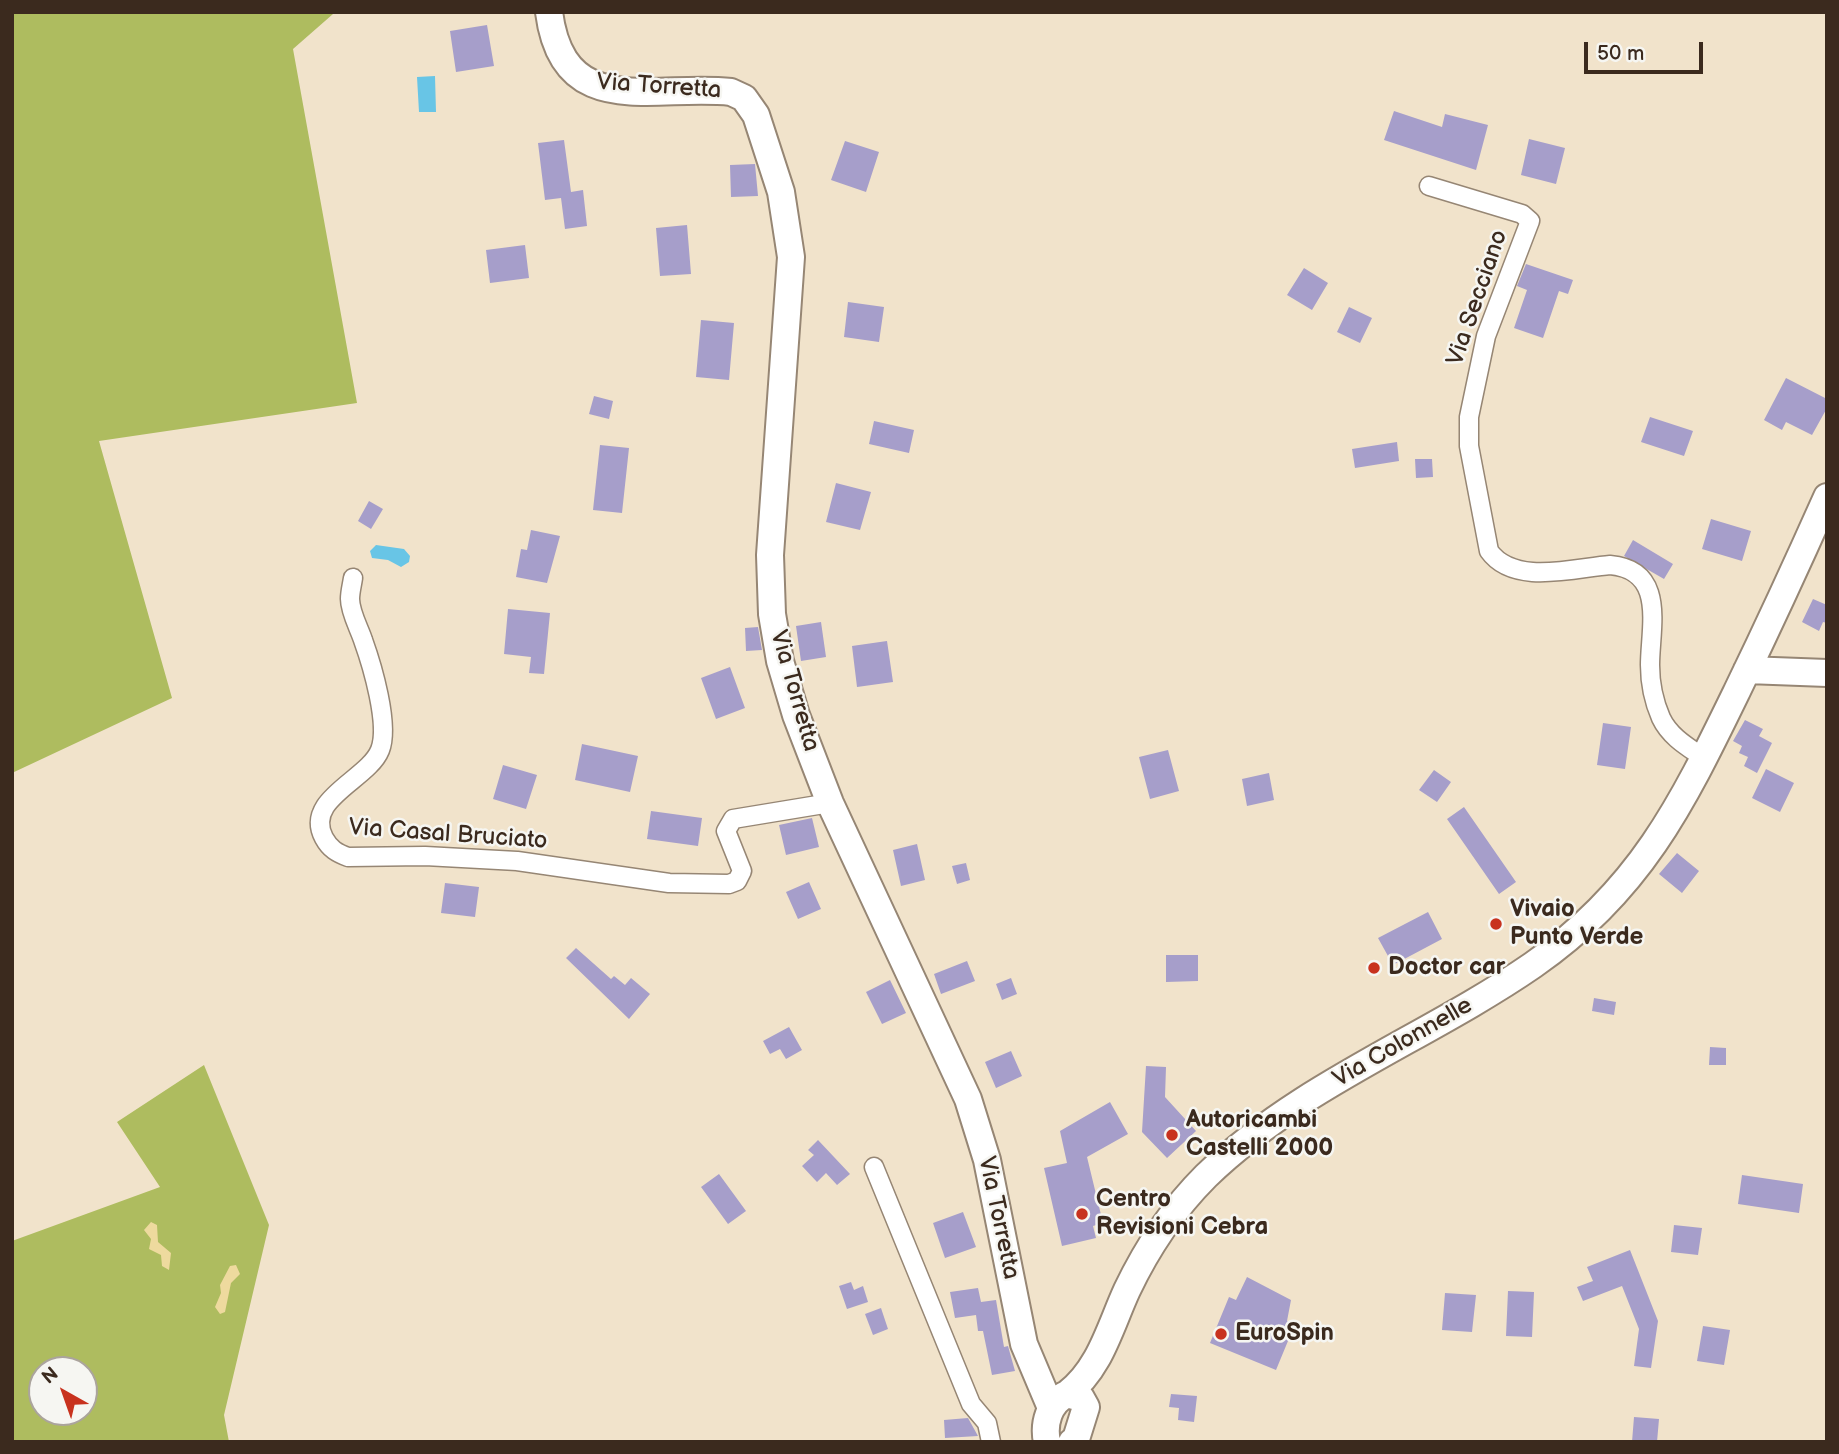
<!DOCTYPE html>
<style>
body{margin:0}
#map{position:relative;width:1839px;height:1454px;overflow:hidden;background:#f1e3cb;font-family:"Balsamiq Sans",sans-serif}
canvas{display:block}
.frame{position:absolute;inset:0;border:14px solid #3b2a1e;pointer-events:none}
.north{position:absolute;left:28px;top:1356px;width:70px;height:70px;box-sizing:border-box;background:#f6f6f2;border:2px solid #aba49d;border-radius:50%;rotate:320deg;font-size:19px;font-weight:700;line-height:28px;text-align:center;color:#3b2a1e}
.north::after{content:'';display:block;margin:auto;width:24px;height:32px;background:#c8321e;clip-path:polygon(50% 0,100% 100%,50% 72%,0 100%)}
.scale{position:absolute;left:1584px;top:42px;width:119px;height:32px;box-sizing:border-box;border:4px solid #3b2a1e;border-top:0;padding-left:9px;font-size:21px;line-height:24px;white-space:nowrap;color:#3b2a1e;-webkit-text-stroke:5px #f6f6f2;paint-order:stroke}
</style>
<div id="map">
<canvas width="1839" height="1454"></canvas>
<div class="frame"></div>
<div class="north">N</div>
<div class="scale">50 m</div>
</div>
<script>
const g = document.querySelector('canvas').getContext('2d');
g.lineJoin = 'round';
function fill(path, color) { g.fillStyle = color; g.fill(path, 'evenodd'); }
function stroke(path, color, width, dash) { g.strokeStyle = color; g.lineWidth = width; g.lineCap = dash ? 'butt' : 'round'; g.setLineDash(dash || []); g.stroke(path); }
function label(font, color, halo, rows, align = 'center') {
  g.font = font + ' "Balsamiq Sans",sans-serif'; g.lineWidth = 5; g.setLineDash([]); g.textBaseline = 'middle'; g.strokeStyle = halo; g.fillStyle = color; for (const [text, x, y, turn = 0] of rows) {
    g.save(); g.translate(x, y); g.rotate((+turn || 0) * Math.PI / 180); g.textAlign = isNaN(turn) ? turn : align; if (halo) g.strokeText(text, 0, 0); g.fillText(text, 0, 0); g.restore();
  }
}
const green = new Path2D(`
 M12 12 333 14 293 49 357 403 99 441 172 698 12 773Z
 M204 1065 269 1225 224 1415 229 1442H12V1241L160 1187 117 1122ZM42 1370H84V1412H42Z`);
const sand = new Path2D(`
 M151 1222 157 1225 158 1242 171 1253 169 1270 162 1266 161 1255 149 1249 151 1239 144 1230Z
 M236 1265 240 1274 231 1283 225 1312 220 1314 215 1307 221 1293 220 1285 230 1266Z`);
const water = new Path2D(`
 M435 76 436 112H419L417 77Z
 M376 545 404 549 410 556 409 562 401 567 388 560 372 558 370 551Z`);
const building = new Path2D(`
 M487 25 494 66 456 72 450 31Z
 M1394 111 1442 127 1445 114 1488 125 1476 170 1384 140Z
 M1529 139 1565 148 1556 184 1521 175Z
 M564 140 571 192 583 190 587 226 565 229 561 198 545 200 538 143Z
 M845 141 879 152 866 192 831 180Z
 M755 164 758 196 731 197 730 165Z
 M687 225 691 274 660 276 656 228Z
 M525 245 529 278 490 283 486 250Z
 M1526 264 1573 280 1568 294 1559 291 1543 338 1514 328 1527 290 1517 286Z
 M1304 268 1328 283 1312 310 1287 295Z
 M848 302 884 307 879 342 844 337Z
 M1349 307 1372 318 1360 343 1337 332Z
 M701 320 734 323 729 380 696 377Z
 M1786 378 1827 399V408L1812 435 1786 422 1782 430 1764 420Z
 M594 396 613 401 609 419 589 414Z
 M1650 417 1693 431 1684 456 1641 442Z
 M874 421 914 430 909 453 869 444Z
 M1397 442 1399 461 1355 468 1352 449Z
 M600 445 629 448 622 513 593 510Z
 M1415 459H1432L1433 477 1416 478Z
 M836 483 871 492 860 530 826 522Z
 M369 501 383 509 371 529 358 521Z
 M1711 519 1751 531 1742 561 1702 549Z
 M531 530 560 536 547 583 516 577 521 549 527 550Z
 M1633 540 1673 564 1664 579 1624 556Z
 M1813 599 1827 605V623L1823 622 1819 631 1802 622Z
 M508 609 550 613 544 674 529 673 531 657 504 654Z
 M821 622 826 657 801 661 796 626Z
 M758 627 762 650 746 651 745 628Z
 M887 641 893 682 857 687 852 646Z
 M730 667 745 708 716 719 701 678Z
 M1745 720 1763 729 1759 736 1772 743 1757 773 1744 766 1748 757 1739 753 1742 746 1733 741Z
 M1603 723 1631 727 1625 769 1597 765Z
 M582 744 638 756 630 792 575 780Z
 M1168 750 1179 791 1150 799 1139 757Z
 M503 765 537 775 526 809 493 799Z
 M1766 769 1794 783 1780 812 1752 798Z
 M1434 770 1451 782 1437 802 1419 790Z
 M1269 773 1274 800 1247 806 1242 779Z
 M1464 807 1516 882 1499 894 1447 819Z
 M651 811 702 818 698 846 647 839Z
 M812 818 819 847 786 855 779 825Z
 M917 844 925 880 901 886 893 850Z
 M1677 853 1699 871 1682 893 1659 874Z
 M966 863 970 880 957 884 952 866Z
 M809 882 821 909 798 919 786 892Z
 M445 883 479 887 475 917 441 913Z
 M1428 912 1442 939 1393 965 1378 938Z
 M576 948 611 979 614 976 625 985 631 978 650 994 629 1019 566 958Z
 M1166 955H1198V981L1166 982Z
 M967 961 975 981 941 994 934 974Z
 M1011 978 1017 994 1002 1000 996 984Z
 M890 980 906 1013 882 1024 866 992Z
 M1594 998 1616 1002 1614 1015 1592 1011Z
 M789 1027 802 1050 786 1059 780 1049 770 1054 763 1041Z
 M1710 1047 1726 1048V1065H1709Z
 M1011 1051 1022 1076 996 1088 985 1062Z
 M1146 1066 1166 1067 1165 1097 1196 1131 1167 1158 1142 1132Z
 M1110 1102 1128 1134 1087 1157 1103 1223 1093 1226 1096 1238 1062 1246 1044 1168 1067 1163 1060 1131Z
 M818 1140 850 1174 837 1185 826 1173 817 1182 802 1166 814 1155 808 1150Z
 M719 1174 746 1211 728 1224 701 1187Z
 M1742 1175 1803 1184 1799 1213 1738 1204Z
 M963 1212 976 1247 945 1258 933 1223Z
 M1674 1225 1702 1228 1698 1255 1671 1252Z
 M1630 1250 1658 1321 1651 1368 1634 1366 1639 1329 1622 1286 1583 1301 1577 1287 1593 1281 1587 1267Z
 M1247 1277 1291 1300 1287 1321 1295 1324 1276 1370 1210 1343 1229 1297 1236 1300Z
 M851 1282 854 1290 863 1286 868 1302 847 1309 839 1286Z
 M978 1288 981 1302 996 1300 1004 1347 1008 1346 1015 1371 992 1375 983 1331H978L976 1315 955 1318 950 1292Z
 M1508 1291 1534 1292 1532 1337 1506 1336Z
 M1445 1293 1476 1295 1472 1332 1442 1330Z
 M881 1308 888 1329 873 1335 865 1314Z
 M1703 1326 1730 1330 1724 1365 1697 1361Z
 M1171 1394 1197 1396 1194 1422 1178 1420 1179 1408 1169 1407Z
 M1634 1417 1659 1419 1657 1442H1632Z
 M968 1418 978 1436 945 1438 944 1420Z`);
const street = new Path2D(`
 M1429 186 1522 214 1530 221 1486 336 1469 417V446L1489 551C1514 586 1574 568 1610 565 1667 570 1650 628 1650 665 1650 683 1654 702 1661 718 1670 737 1688 747 1704 758
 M353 578C352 585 350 592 350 599 350 612 359 628 363 640 372 665 390 725 380 750 368 780 303 799 324 838 330 849 337 853 348 857L425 856 517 861 669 883 729 884 737 881 742 871 726 831 733 819 830 803
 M874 1167 971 1404 987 1423 991 1442`);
const secondary = new Path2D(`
 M549 12C563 121 651 84 731 92L744 98 756 115 781 192 791 257 770 555 772 614 780 661 796 715 830 803 968 1099 987 1160 1024 1344 1051 1408
 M1747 670 1827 673
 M1067 1394C1100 1369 1110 1327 1127 1290 1147 1248 1173 1209 1206 1176 1300 1085 1427 1038 1533 965 1640 891 1682 804 1737 691 1768 627 1798 562 1827 497
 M1047 1442C1043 1424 1049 1402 1067 1394L1081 1398 1086 1407 1076 1439 1072 1442`);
const markers = [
 [1496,924,7,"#c8321e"],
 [1374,968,7,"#c8321e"],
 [1172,1135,7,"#c8321e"],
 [1082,1214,7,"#c8321e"],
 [1221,1334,7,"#c8321e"]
];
const streetNames = [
 ["Via Torretta",659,87,4],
 ["Via Secciano",1478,298,-71],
 ["Via Torretta",794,691,74],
 ["Via Casal Bruciato",448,835,4],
 ["Via Colonnelle",1403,1043,-30],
 ["Via Torretta",998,1218,78]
];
const poiNames = [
 ["Vivaio",1510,910],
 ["Punto Verde",1510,938],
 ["Doctor car",1388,968],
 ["Autoricambi",1186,1121],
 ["Castelli 2000",1186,1149],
 ["Centro",1096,1200],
 ["Revisioni Cebra",1096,1228],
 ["EuroSpin",1235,1334]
];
fill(green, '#aebc5f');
fill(sand, '#eeda9e');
fill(water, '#68c5e6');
fill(building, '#a69eca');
stroke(street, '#968674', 21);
stroke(secondary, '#968674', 30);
stroke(street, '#fff', 18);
stroke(secondary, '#fff', 26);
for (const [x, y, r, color] of markers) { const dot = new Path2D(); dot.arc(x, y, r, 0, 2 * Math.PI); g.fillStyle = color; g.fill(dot); stroke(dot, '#f6f6f2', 2.5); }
label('24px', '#3b2a1e', '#f6f6f2', streetNames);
label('bold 24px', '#3b2a1e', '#f6f6f2', poiNames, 'left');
</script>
